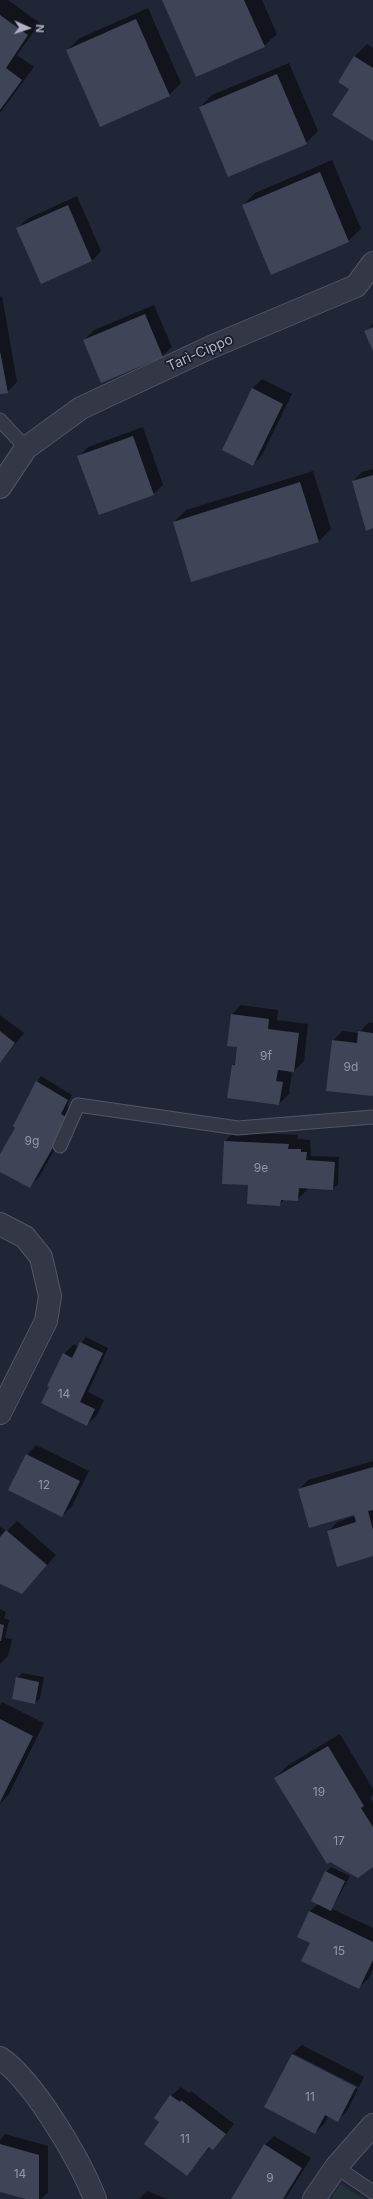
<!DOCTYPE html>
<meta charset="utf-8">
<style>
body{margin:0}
#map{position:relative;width:373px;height:2199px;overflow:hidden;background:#212636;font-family:Inter,sans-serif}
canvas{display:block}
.north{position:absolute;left:8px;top:8px;width:40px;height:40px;-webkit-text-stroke:3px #1a1d2b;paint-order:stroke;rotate:93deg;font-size:11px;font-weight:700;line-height:16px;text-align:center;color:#aeb2c3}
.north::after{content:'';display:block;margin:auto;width:14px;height:18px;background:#aeb2c3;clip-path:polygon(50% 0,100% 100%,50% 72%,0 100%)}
</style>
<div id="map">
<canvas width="373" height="2199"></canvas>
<div class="north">N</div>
</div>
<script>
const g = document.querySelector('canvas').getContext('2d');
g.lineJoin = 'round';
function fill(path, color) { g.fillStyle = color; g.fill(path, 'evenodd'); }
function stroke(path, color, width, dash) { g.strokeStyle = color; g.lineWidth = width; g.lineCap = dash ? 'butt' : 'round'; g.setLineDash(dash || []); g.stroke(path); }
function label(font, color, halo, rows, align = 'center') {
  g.font = font + ' Inter,sans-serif'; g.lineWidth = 3.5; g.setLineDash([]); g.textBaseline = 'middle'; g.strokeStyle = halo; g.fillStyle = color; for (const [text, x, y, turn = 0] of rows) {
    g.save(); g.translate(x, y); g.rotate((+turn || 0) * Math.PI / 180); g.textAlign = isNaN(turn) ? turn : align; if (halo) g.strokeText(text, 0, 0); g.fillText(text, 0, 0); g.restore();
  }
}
const green = new Path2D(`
 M340 2184 364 2199H331Z`);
const shadow = new Path2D(`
 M0 0H8L40 23 17 55 34 67 0 113Z
 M163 0H262L277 34 264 46Z
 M148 8 181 83 169 95 67 50 80 38Z
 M367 44 373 48V140L351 89 339 81 355 56Z
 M289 63 318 131 306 143 200 107 212 95Z
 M332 160 361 229 348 241 243 205 255 193Z
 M77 196 101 251 92 261 18 228 27 219Z
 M2 296 17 382 7 392 0 393V297Z
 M154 305 172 347 162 356 84 340 94 330Z
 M373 324V348L365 332Z
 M262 379 292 394 262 455 253 465 252 389Z
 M143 427 163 485 153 494 79 456 88 447Z
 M373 469V527L353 481 362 472Z
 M313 471 331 529 319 541 174 522 186 510Z
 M241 1005 278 1010 277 1020 308 1024 304 1061 294 1071 282 1069 292 1073 289 1094 279 1104 233 1065 236 1062 238 1046 231 1015Z
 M0 1015 24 1033 0 1063Z
 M369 1022 373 1023V1095L333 1041 342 1031 359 1033Z
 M41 1076 72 1095 67 1106 69 1107 71 1105 78 1109 39 1177 30 1186 0 1171V1156L17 1128 31 1097 28 1096Z
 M234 1132 298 1135 297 1139 310 1140 311 1156 339 1157 338 1184 332 1189 307 1187V1190L297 1200 285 1199 279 1205 249 1184 225 1141Z
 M86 1337 108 1348 88 1392 104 1400 97 1415 87 1425 64 1354 74 1344 78 1347Z
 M36 1445 89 1471 72 1506 62 1516 27 1455Z
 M373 1461V1555L328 1532 337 1522 355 1516 354 1514 299 1490 308 1480Z
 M17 1521 56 1555 31 1583H0V1527L7 1531Z
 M0 1609 6 1612 4 1618 9 1620 5 1638 12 1639 8 1656 0 1664Z
 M22 1673 44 1677 40 1698 35 1703 17 1678Z
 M2 1702 44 1723 9 1794 0 1803V1705Z
 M340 1734 373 1789V1795L370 1798 373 1803V1866L275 1778 287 1766Z
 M331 1867 350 1876 332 1909 373 1928V1969L369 1978 359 1987 311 1942 309 1912 318 1904 326 1872Z
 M302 2045 364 2077 359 2087 294 2054V2056L358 2089 347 2111 337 2121 328 2116 325 2123 315 2133 292 2054Z
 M181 2087 189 2093 191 2091 234 2124 222 2139 213 2149 210 2147 187 2175 161 2122 171 2096Z
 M5 2134 48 2146V2192L41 2199H30L0 2191V2140Z
 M274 2136 311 2158 287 2196 284 2199H233L265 2145Z
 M147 2191 167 2199H139Z`);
const building = new Path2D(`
 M162 0H244L265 47 196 77Z
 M0 15 28 35 6 68 22 80 0 110Z
 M136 19 170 96 100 127 66 50Z
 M354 56 373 68V141L332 115 349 89 338 82Z
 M277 74 307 144 228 177 199 107Z
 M320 172 349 242 271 275 242 205Z
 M68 205 92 261 41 284 16 228Z
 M145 314 163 357 101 383 83 340Z
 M373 327V351L364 331Z
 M0 351 8 393 0 394Z
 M252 388 283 404 253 466 222 450Z
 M133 436 154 495 99 515 77 456Z
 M373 475V528L366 531 352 481Z
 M300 482 319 542 191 582 173 522Z
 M231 1014 269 1019 268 1029 299 1033 294 1072 278 1070 276 1081 283 1082 279 1105 227 1098 232 1065H235L237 1047 227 1046Z
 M0 1031 15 1043 0 1063Z
 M358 1031 373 1033V1096L326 1091 332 1040 357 1043Z
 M36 1081 68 1100 61 1114 69 1119 30 1188 0 1172V1154L15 1128 13 1126Z
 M224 1141 289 1144 288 1149H301V1152H307L306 1160 335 1162 333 1190 299 1188 298 1201 281 1200 280 1206 247 1204 248 1185 222 1184Z
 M80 1342 103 1353 80 1402 95 1409 87 1426 41 1403 49 1387 47 1386 63 1353 72 1358Z
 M26 1454 80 1481 62 1517 8 1490Z
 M373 1467V1510L368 1511 373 1530V1556L337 1567 327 1531 356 1522 354 1515 309 1528 298 1489Z
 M6 1530 47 1565 22 1594 0 1584V1537Z
 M0 1624 4 1625 1 1641H0Z
 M16 1677 39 1682 35 1704 12 1699Z
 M0 1719 33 1736 0 1802Z
 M328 1746 364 1806 361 1808 373 1827V1867L358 1878 330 1862 327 1864 274 1778Z
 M325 1871 345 1881 331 1911 311 1901Z
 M309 1911 373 1942V1960L359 1989 301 1961 310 1943 297 1937Z
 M292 2054 356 2087 338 2122 325 2115 315 2134 264 2107Z
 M170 2095 180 2102 181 2100 226 2134 213 2150 209 2147 187 2176 144 2144 159 2122 154 2118Z
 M0 2144 39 2155V2199H26L0 2192Z
 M264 2144 302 2168 283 2199H231Z`);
const service = new Path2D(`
 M0 420 26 448
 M60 1146 78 1105 238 1128 373 1117
 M336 2167 373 2192`);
const minor = new Path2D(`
 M0 487 26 448 81 408 211 347 356 286 373 263
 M0 1224 25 1237 41 1257 50 1296 46 1321 0 1413
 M0 2058C34 2081 80 2160 95 2199
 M314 2199 336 2167 373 2125`);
const numberNames = [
 ["9f",266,1056],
 ["9d",351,1067],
 ["9g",32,1141],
 ["9e",261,1168],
 ["14",64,1394],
 ["12",44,1485],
 ["19",319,1792],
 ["17",339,1841],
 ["15",339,1951],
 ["11",310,2097],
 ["11",185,2139],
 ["14",20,2174],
 ["9",270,2178]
];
const streetNames = [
 ["Tarì-Cippo",200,353,-24]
];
fill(green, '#243338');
fill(shadow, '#0007');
fill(building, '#3f4557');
stroke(service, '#525564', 15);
stroke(minor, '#525564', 24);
stroke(service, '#343846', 13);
stroke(minor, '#343846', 22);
label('12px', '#9297a8', null, numberNames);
label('14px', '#aeb2c3', '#1a1d2b', streetNames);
</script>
